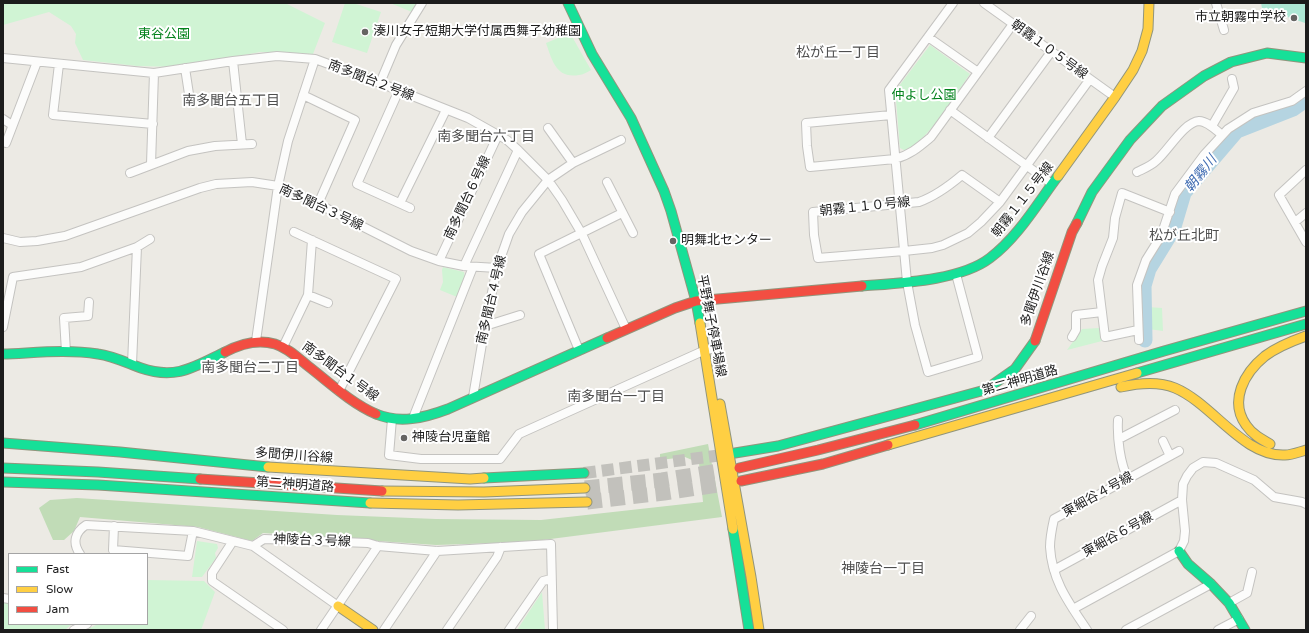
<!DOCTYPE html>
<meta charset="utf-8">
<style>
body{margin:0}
#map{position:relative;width:1309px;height:633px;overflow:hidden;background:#eceae4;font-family:"Varela Round",sans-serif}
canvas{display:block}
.frame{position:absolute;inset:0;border:4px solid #1c1c1c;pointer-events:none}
.legend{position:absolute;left:8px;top:553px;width:140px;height:72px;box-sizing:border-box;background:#fff;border:1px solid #a4a4a4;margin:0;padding:5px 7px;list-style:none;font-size:12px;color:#1c1c1c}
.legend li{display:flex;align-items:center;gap:8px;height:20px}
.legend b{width:20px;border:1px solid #a4a4a4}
</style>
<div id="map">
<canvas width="1309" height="633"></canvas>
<div class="frame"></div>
<ul class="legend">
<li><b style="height:5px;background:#16e098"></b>Fast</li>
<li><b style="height:5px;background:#ffcf43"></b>Slow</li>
<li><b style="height:5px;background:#f24e42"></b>Jam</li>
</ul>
</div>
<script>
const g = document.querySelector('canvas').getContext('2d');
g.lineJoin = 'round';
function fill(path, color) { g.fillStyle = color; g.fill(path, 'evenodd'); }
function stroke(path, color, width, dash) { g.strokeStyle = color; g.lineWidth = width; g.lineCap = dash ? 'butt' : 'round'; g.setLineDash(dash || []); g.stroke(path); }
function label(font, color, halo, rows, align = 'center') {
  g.font = font + ' "Varela Round","Noto Sans JP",sans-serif'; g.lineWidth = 4; g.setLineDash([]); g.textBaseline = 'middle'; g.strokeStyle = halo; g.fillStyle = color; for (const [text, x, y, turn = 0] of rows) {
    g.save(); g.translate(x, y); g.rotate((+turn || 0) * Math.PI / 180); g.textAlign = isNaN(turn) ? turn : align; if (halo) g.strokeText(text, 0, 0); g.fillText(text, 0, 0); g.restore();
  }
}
const forest = new Path2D(`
 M708 444 722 517 527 542 436 545 263 533 252 541 198 527 80 517 74 531 64 540H53L39 508 50 500 77 498 337 515 436 519 541 520 703 502 699 463 685 457 660 460V454Z`);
const park = new Path2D(`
 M3 3H285L325 23 313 54 260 52 179 67 137 66 83 60 75 43 76 34 71 26 49 12 3 25Z
 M345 3H353L381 12 367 53 332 42Z
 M390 3H417L412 12Z
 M570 33 591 70C587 72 583 75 579 75 556 79 552 60 546 43Z
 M930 45 970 74C951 101 934 133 906 151L900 148 896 100 897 93 899 86Z
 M443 267 464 272 465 277 457 297 440 290 443 282 442 270Z
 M1147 307 1162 308 1163 331 1148 329Z
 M1099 328 1102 341 1067 350 1082 329Z
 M197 541 217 544 218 548 215 553 216 558 202 577H192Z
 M147 580 204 581 215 592 201 630H86L98 624H147Z
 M542 592 545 630H517Z
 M3 603H9V624H72L65 630H3Z`);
const pitch = new Path2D(`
 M1261 3H1306L1305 23 1262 8Z`);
const river = new Path2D(`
 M1145 340 1144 286 1149 269 1173 230 1184 193 1237 131 1293 109 1306 100`);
const secondaryTunnel = new Path2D(`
 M584 473 730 454`);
const highwayTunnel = new Path2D(`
 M585 488 662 480 737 468
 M587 502 664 493 738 482`);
const street = new Path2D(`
 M953 3 889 90 907 282 915 325 928 372 978 357 956 274
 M984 3 1115 97
 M1216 3 1224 30
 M928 37 978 72
 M3 58 154 73 233 61 277 56 315 59 380 83 468 118 507 140 518 150 548 180 562 200 582 234 626 329
 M233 61 242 144
 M59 64 53 115 153 124
 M185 68 189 94
 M380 83 396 45 422 3
 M399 90 357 184 410 208
 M303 95 355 120 318 204
 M950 110 1052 184
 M891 115 806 123 807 146 810 167 895 159C910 155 919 147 931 137L1013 24
 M3 119 12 125
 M1212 126 1234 88 1232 79
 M548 128 573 163
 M988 138 1051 52
 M6 143 37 62
 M151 164 154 73
 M1306 170 1279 195 1306 242
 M1137 172C1143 169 1151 166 1156 161 1168 151 1184 122 1199 121 1207 121 1216 130 1222 135
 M130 173 188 151 215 146 252 144
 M607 182 633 233
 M1000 202 962 175C949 186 936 196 919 202L813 212 814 235 818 258 904 251 932 248 943 245 968 233 981 222 1000 202 1090 79
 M400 203 446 110
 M1295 222 1306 213
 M294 232 396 279 339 391
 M3 238 20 242 37 241 65 236 200 188 216 184 252 182 278 186 318 204 411 251 439 261 464 266 497 268
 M439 261 498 135
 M464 266 518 150
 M308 295 328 303
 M485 326 520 315
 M3 327 13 277 81 267 137 247 150 239
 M1138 330 1105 337 1098 280 1102 266 1113 238 1115 218 1122 193 1170 212
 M1072 337 1076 330V315L1102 312
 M1139 340 1137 285 1146 260 1161 236 1175 194 1204 155 1228 129 1253 113 1292 101 1306 91
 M256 341 278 186 288 141 315 59
 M283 347 308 295 312 240
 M579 350 539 254 622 213
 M66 352 64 318 88 316 89 302
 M132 364 137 247
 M473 397 485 326 497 268 509 234 522 212 548 180 573 163 621 140
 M413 418 473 267
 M392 419 389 455 421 459H500L519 434 703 351 711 349
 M1118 420C1117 438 1120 463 1128 479
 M1119 439 1175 410
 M1163 441 1170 456
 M114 526 113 550 188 556 193 531
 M233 541 212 573V581L283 630
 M253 546 338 606
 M80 554C72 543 75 532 86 525L193 531 253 546 264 539 368 543 378 546 437 551 551 544 553 630
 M1054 570 1182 500
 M3 598 9 599
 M1229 603 1247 593 1252 572
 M1073 609 1179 551 1184 541 1185 531 1182 500 1183 484 1187 476 1193 468 1203 462 1216 463 1254 480 1274 497 1302 502 1306 504
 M74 630 87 624
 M321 630 378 546
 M384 630 437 551
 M447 630 497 557 501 547
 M509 630 543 581 551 579
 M1020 630 1031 616
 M1087 630C1069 603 1052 581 1050 547 1050 538 1052 528 1054 519L1179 451
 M1126 630 1211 584
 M1218 630 1239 619`);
const fast = new Path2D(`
 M568 3 592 54 631 118 664 191 671 211 696 301 700 323
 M1077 223 1092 192 1130 140 1162 106 1204 76 1231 62 1267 53 1306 58
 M862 286C899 283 960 281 990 258 1018 237 1037 204 1058 176
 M3 354C34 353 66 349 98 354 113 356 127 363 141 368 176 380 194 367 225 352
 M1137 373 1306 324
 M376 414C400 424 424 418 448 409L607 338
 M915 425 1164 351 1306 311
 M3 443 120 452 268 467
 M735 453 778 446 985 390 1015 369 1035 341
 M3 468 98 472 200 479
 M484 478 584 473
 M3 482 98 485 370 503
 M733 529 749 630
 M1179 551 1188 564 1211 584 1229 603 1245 630`);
const slow = new Path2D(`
 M1058 176 1115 97 1133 70 1142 51 1148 29 1149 3
 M700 323 733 529
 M1121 387C1139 383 1158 381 1175 388 1213 404 1243 457 1285 455 1292 455 1299 452 1306 450
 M720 404 751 577 759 630
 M1270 444C1261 439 1252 434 1246 425 1229 401 1244 373 1265 356 1277 347 1292 341 1306 336
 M888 445 1137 373
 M268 467 470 479 484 478
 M382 491 484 492 585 488
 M370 503 458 505 587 502
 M338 606 373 630`);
const jam = new Path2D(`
 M607 338 675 308 696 301 862 286
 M1035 341 1072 232 1077 223
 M225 352C240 344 258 339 275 344 288 348 298 358 308 366 330 383 351 403 376 414
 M739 468 818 450 915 425
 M200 479 382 491
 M741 481 823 464 888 445`);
const markers = [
 [1294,18,4,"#656462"],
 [365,32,4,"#656462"],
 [673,241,4,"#656462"],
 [404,438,4,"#656462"]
];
const poiNames = [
 ["市立朝霧中学校",1286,18,"right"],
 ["湊川女子短期大学付属西舞子幼稚園",373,32],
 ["明舞北センター",681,241],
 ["神陵台児童館",412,438]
];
const parkNames = [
 ["東谷公園",164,35],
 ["仲よし公園",924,96]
];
const streetNames = [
 ["朝霧１０５号線",1049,50,36],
 ["南多聞台２号線",371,81,21],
 ["南多聞台６号線",468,198,-65],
 ["朝霧１１５号線",1023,200,-52],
 ["朝霧１１０号線",865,207,-6],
 ["南多聞台３号線",321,208,25],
 ["多聞伊川谷線",1038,289,-71],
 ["南多聞台４号線",492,300,-77],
 ["平野舞子停車場線",711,326,79],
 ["南多聞台１号線",340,372,36],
 ["第二神明道路",1020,381,-16],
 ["多聞伊川谷線",294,456,4],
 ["第二神明道路",295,485,4],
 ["東細谷４号線",1098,495,-29],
 ["東細谷６号線",1118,535,-29],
 ["神陵台３号線",312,541,2]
];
const neighbourhoodNames = [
 ["松が丘一丁目",838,53],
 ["南多聞台五丁目",231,101],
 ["南多聞台六丁目",486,137],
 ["松が丘北町",1184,236],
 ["南多聞台二丁目",250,368],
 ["南多聞台一丁目",616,397],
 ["神陵台一丁目",883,569]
];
const waterNames = [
 ["朝霧川",1201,174,-51]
];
fill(forest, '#c1dcb7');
fill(park, '#d0f4d4');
fill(pitch, '#ade7d4');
stroke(river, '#b5d4e1', 15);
stroke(secondaryTunnel, '#c2c1bc', 12, [12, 6]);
stroke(highwayTunnel, '#c2c1bc', 15, [15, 8]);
stroke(street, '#c4c3c0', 10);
stroke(fast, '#91957c', 11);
stroke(slow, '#91957c', 11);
stroke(jam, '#91957c', 11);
stroke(street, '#fcfcfb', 8);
stroke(fast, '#16e098', 9);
stroke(slow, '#ffcf43', 9);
stroke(jam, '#f24e42', 9);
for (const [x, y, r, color] of markers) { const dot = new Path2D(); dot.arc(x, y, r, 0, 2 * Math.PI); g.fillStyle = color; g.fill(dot); stroke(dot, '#fff', 1.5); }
label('13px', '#1c1c1c', '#fff', poiNames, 'left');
label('13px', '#03821c', '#fff', parkNames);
label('13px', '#1c1c1c', '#fff', streetNames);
label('14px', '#4f4f4f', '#fff', neighbourhoodNames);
label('italic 14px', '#426eb3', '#fff', waterNames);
</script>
